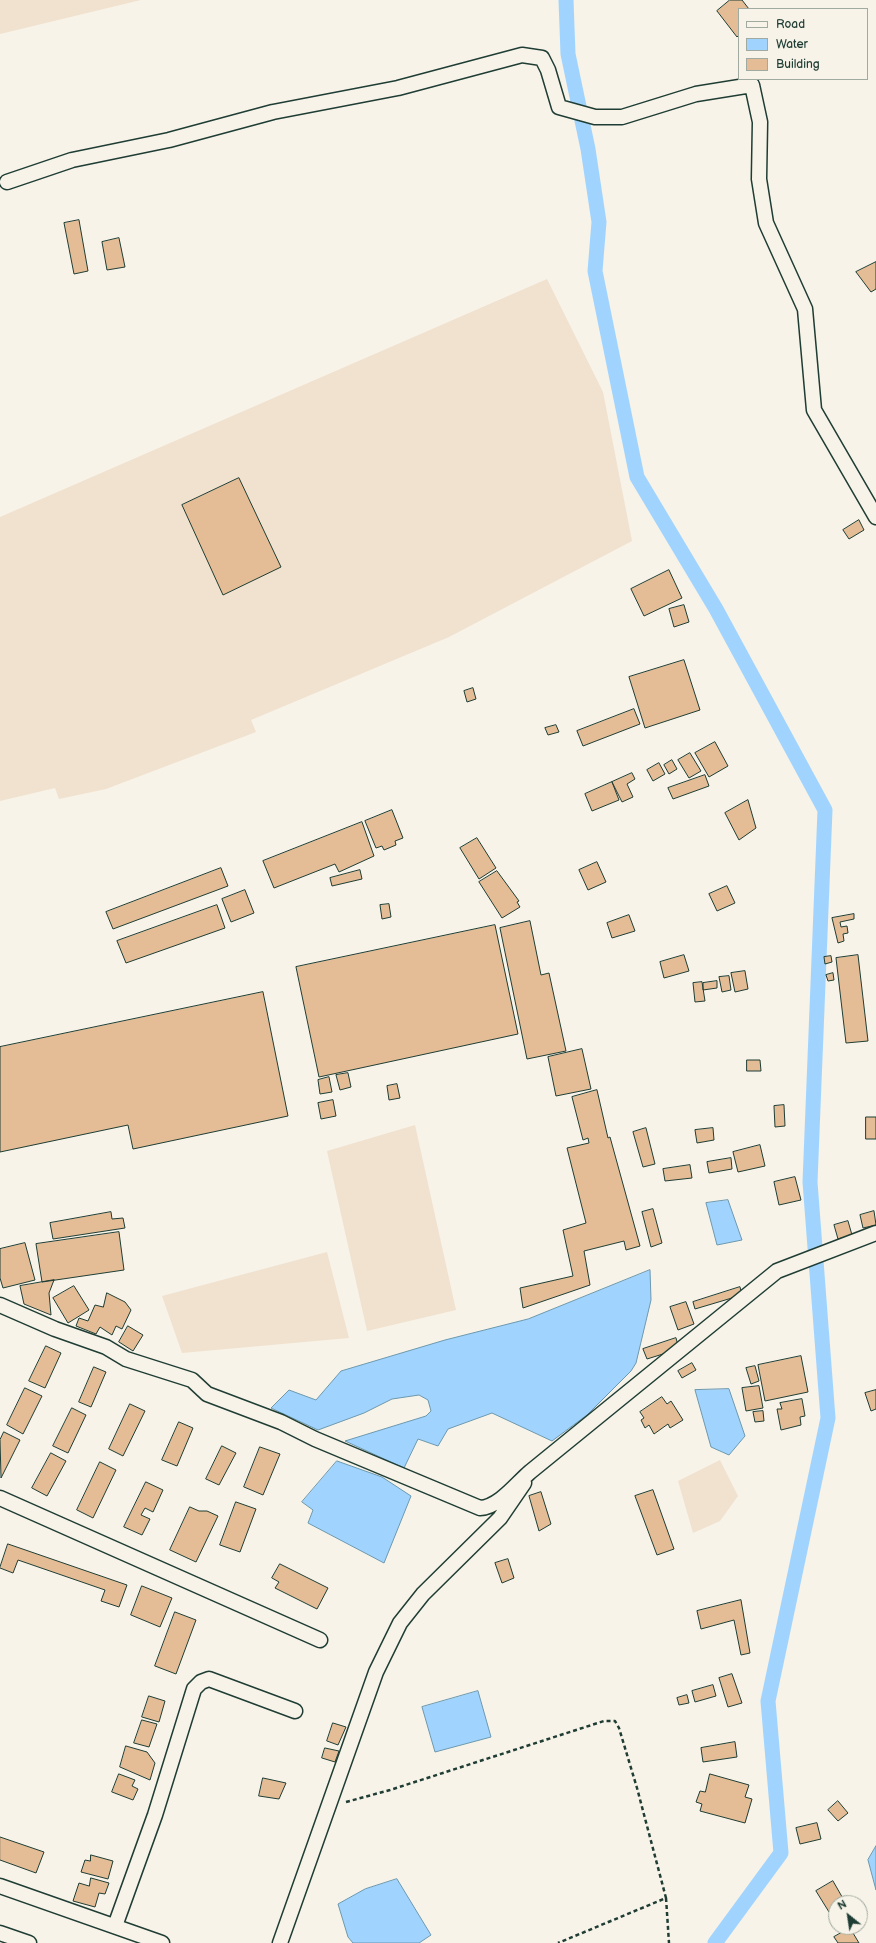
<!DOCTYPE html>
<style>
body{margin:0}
#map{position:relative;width:876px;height:1943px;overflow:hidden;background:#f7f3e8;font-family:"Balsamiq Sans",sans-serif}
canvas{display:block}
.legend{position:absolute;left:738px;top:8px;width:130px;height:72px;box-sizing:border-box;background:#f7f3e8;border:1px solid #a1aaa0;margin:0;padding:5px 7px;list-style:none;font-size:12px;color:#1f3d34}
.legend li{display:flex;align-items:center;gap:8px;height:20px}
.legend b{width:20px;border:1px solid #a1aaa0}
.north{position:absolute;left:828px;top:1895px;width:40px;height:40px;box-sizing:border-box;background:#f7f3e8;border:1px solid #a1aaa0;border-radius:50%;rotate:330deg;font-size:11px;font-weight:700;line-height:16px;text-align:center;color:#1f3d34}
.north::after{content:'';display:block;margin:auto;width:14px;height:18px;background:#1f3d34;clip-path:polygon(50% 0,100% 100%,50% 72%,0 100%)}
</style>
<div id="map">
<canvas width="876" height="1943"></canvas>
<ul class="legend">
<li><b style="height:5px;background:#f7f3e8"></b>Road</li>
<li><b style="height:11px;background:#a0d4ff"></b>Water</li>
<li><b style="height:11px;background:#e4bc95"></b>Building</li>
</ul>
<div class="north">N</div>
</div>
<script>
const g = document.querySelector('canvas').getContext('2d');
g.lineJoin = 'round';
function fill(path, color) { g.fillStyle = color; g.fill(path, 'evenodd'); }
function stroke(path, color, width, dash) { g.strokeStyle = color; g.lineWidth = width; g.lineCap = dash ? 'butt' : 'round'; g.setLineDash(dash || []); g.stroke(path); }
const built = new Path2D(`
 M0 0H141L0 34Z
 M547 279 603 392 632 541 449 637 251 720 256 732 106 789 59 799 55 788 0 801V517Z
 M415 1125 456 1310 367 1331 327 1151Z
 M327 1252 349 1338 182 1353 162 1296Z
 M720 1460 738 1496 720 1521 693 1533 678 1481Z`);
const water = new Path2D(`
 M728 1200 742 1240 717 1245 706 1203Z
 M650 1270 651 1300 636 1363 631 1371 587 1415 552 1441 492 1413 448 1429 438 1446 418 1439 404 1468 345 1441 426 1416 431 1411 428 1400 419 1395 392 1399 364 1413 318 1430 271 1408 289 1390 316 1400 341 1371 445 1340 528 1319Z
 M729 1389 745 1436 729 1455 711 1447 695 1390Z
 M337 1461 382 1477 411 1496 384 1563 308 1523 313 1510 302 1502Z
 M478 1691 491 1737 435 1752 422 1707Z
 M876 1846V1890L868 1860Z
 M397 1879 431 1935 419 1943H353L348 1937 338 1904 365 1889Z`);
const canal = new Path2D(`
 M566 0 568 54 588 149 599 222 595 271 637 477 716 609 825 810 810 1182 828 1418 768 1701 781 1853 715 1943`);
const building = new Path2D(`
 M730 0H742L749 9H739V35L737 37 717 11Z
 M79 220 88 271 74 274 64 223Z
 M119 238 125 267 107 270 102 242Z
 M876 262V289L871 292 856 272Z
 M239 478 281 567 223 595 182 505Z
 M859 520 864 530 849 539 843 530Z
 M669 570 682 598 644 616 631 589Z
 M684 605 689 622 674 627 669 609Z
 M684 660 700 710 645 728 629 677Z
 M473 688 476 699 467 702 464 691Z
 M634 709 640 724 583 746 577 731Z
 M556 725 559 732 548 735 545 728Z
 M715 742 728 766 709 777 695 753Z
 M690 753 701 771 689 778 678 760Z
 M672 760 677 769 669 774 664 765Z
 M659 763 665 774 653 781 647 770Z
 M632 773 635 779 627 784 633 797 622 802 612 782Z
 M705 775 709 786 673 799 668 788Z
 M612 782 619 800 592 811 585 794Z
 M748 800 756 828 739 840 725 813Z
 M392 810 403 838 395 841 396 845 384 850 382 846 376 848 365 821Z
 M362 822 374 856 339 872 335 864 274 888 263 861Z
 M477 838 496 868 479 879 460 848Z
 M597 862 606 882 588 890 579 870Z
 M221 868 228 886 113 929 106 912Z
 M360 870 362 879 332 886 330 878Z
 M497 871 519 901 517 902 520 907 502 918 479 882Z
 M727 886 735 903 717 911 709 894Z
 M245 890 254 913 231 922 222 899Z
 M389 904 391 917 382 919 380 905Z
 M217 905 225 928 126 963 117 941Z
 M854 914V919L840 922 841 927 847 926 848 933 843 934 844 941 838 943 832 918Z
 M629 915 635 931 612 938 607 923Z
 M530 921 541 975 549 973 566 1051 527 1059 500 928Z
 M495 925 518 1034 319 1077 296 967Z
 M684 955 689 971 664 978 660 962Z
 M858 955 868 1041 846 1043 836 958Z
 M831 956 832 962 825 964 824 957Z
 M745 971 748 989 735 992 731 973Z
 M833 973 834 980 828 981 826 975Z
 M729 976 731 990 722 992 719 977Z
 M717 981V988L703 990V983Z
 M702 982 705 1001 695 1002 693 983Z
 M263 992 288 1116 133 1149 128 1125 0 1152V1047Z
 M582 1049 591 1089 556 1096 548 1057Z
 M747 1060H760L761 1071H747Z
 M348 1073 351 1087 340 1090 336 1075Z
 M329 1077 332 1092 320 1094 318 1080Z
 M397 1084 400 1098 389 1100 387 1086Z
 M597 1090 608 1138 610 1137 640 1246 626 1250 624 1241 584 1251 590 1285 523 1308 520 1288 573 1276 563 1230 586 1223 567 1148 589 1143 588 1138 583 1140 572 1097Z
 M333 1100 336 1116 321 1119 318 1103Z
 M784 1105 785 1126 775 1127 774 1106Z
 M866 1117H876V1139H866Z
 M646 1128 655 1164 643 1167 633 1132Z
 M713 1128 714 1140 697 1143 695 1130Z
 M760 1145 765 1166 738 1172 733 1152Z
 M731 1158 732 1169 709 1173 707 1162Z
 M690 1165 692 1178 665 1181 663 1169Z
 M795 1177 801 1200 779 1205 774 1182Z
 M653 1209 662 1243 651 1247 642 1212Z
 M874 1211 876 1225 863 1228 860 1215Z
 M111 1212 112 1219 123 1218 125 1228 53 1239 50 1223Z
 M848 1221 852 1235 838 1239 834 1225Z
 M119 1232 124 1270 42 1282 36 1244Z
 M25 1243 35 1280 3 1288 0 1278V1249Z
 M54 1280 49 1293 51 1315 24 1304 20 1286Z
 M74 1286 89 1310 68 1323 53 1298Z
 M740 1287 742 1295 695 1309 693 1302Z
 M107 1293 125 1302 131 1310 122 1329 116 1326 112 1335 100 1327 96 1334 76 1326 79 1318 88 1321 95 1305 103 1307Z
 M686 1302 694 1324 678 1330 670 1307Z
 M128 1326 143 1335 133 1351 119 1342Z
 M676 1338 679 1349 647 1359 643 1349Z
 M46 1346 61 1353 45 1388 29 1381Z
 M801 1356 808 1392 765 1401 758 1365Z
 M692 1363 696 1370 682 1378 678 1371Z
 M755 1366 759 1381 751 1384 746 1368Z
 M94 1367 106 1372 91 1407 79 1402Z
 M759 1386 763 1408 746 1411 742 1388Z
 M25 1388 42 1396 23 1434 7 1425Z
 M876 1390V1409L871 1411 865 1393Z
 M662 1397 667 1404 671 1401 683 1420 670 1428 668 1424 654 1434 649 1425 645 1428 641 1420 644 1418 640 1412Z
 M802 1399 805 1416 800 1417 801 1425 781 1430 777 1409H782L780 1403Z
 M130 1404 145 1411 123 1456 109 1449Z
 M72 1408 86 1415 68 1453 53 1446Z
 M763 1411 764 1421 755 1422 753 1412Z
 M179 1422 193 1428 177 1466 162 1460Z
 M4 1432 20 1440 1 1478 0 1440Z
 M222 1446 236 1453 219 1485 206 1479Z
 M260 1447 280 1454 263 1495 244 1487Z
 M51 1453 66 1461 47 1496 32 1488Z
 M100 1462 116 1470 93 1518 77 1510Z
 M146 1482 163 1490 153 1512 145 1508 141 1515 150 1519 142 1535 124 1527Z
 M653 1490 674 1549 657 1555 635 1496Z
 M541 1492 551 1524 539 1531 529 1496Z
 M236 1502 256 1509 240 1552 220 1545Z
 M190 1507 199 1511H207L218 1516 196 1562 170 1550Z
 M8 1544 127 1585 119 1607 101 1601 105 1590 18 1560 13 1573 0 1568Z
 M508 1559 514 1578 502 1583 495 1563Z
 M280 1564 328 1588 317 1609 275 1588 279 1582 272 1578Z
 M142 1586 172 1598 160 1627 131 1615Z
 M741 1600 750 1653 741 1655 734 1620 701 1629 697 1611Z
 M175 1612 196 1620 176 1674 155 1666Z
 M732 1674 742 1703 728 1707 719 1678Z
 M713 1685 716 1696 695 1702 692 1691Z
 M687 1695 689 1703 679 1705 677 1698Z
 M149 1696 165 1701 159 1722 142 1717Z
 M142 1720 157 1724 149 1747 134 1743Z
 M333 1723 346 1727 338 1745 327 1741Z
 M735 1742 737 1757 703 1762 701 1748Z
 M126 1746 147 1752 155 1763 150 1780 120 1767Z
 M325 1748 339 1751 335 1762 322 1758Z
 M119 1774 135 1780 132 1786 138 1789 133 1800 112 1792Z
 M710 1774 749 1785 745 1797 752 1799 745 1823 700 1811 702 1804 696 1802 700 1791 705 1792Z
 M263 1778 286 1783 279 1799 259 1796Z
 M838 1801 848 1813 838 1821 828 1810Z
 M817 1823 821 1839 800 1844 796 1828Z
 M0 1837 44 1852 36 1873 0 1860Z
 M91 1855 113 1861 108 1879 81 1872 85 1860 90 1861Z
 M91 1878 109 1883 105 1894 99 1893 95 1907 73 1901 79 1883 89 1886Z
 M833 1881 845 1902 836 1903V1907L829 1912 816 1891Z
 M850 1928 859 1943H838L834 1937Z`);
const path = new Path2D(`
 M346 1802 390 1790 604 1721H615L619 1728 637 1788 666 1898 558 1943
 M666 1898 669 1943`);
const minor = new Path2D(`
 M7 182 72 160 169 140 273 112 398 88 522 55 542 58 548 70 559 107 595 117H622L696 94 752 85 760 122 759 179 766 223 805 309 814 410 876 517
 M0 1305 55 1329 106 1347 126 1359 192 1380 207 1394 281 1422 315 1439 480 1508C499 1507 516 1484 530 1472L777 1271 876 1233
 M0 1498 320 1640
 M0 1886 162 1943
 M115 1926 155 1815 194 1689 201 1682 209 1679 295 1711
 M0 1933 29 1943
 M280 1943 376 1672 400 1623 423 1594 500 1518 524 1483`);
fill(built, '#f1e2cf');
fill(water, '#a0d4ff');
stroke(water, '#6c98ae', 1);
stroke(canal, '#a0d4ff', 15);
fill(building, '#e4bc95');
stroke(building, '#1f3d34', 1);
stroke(minor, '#1f3d34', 17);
stroke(path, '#1f3d34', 2.5, [4, 3]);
stroke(minor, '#f7f3e8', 14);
</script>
